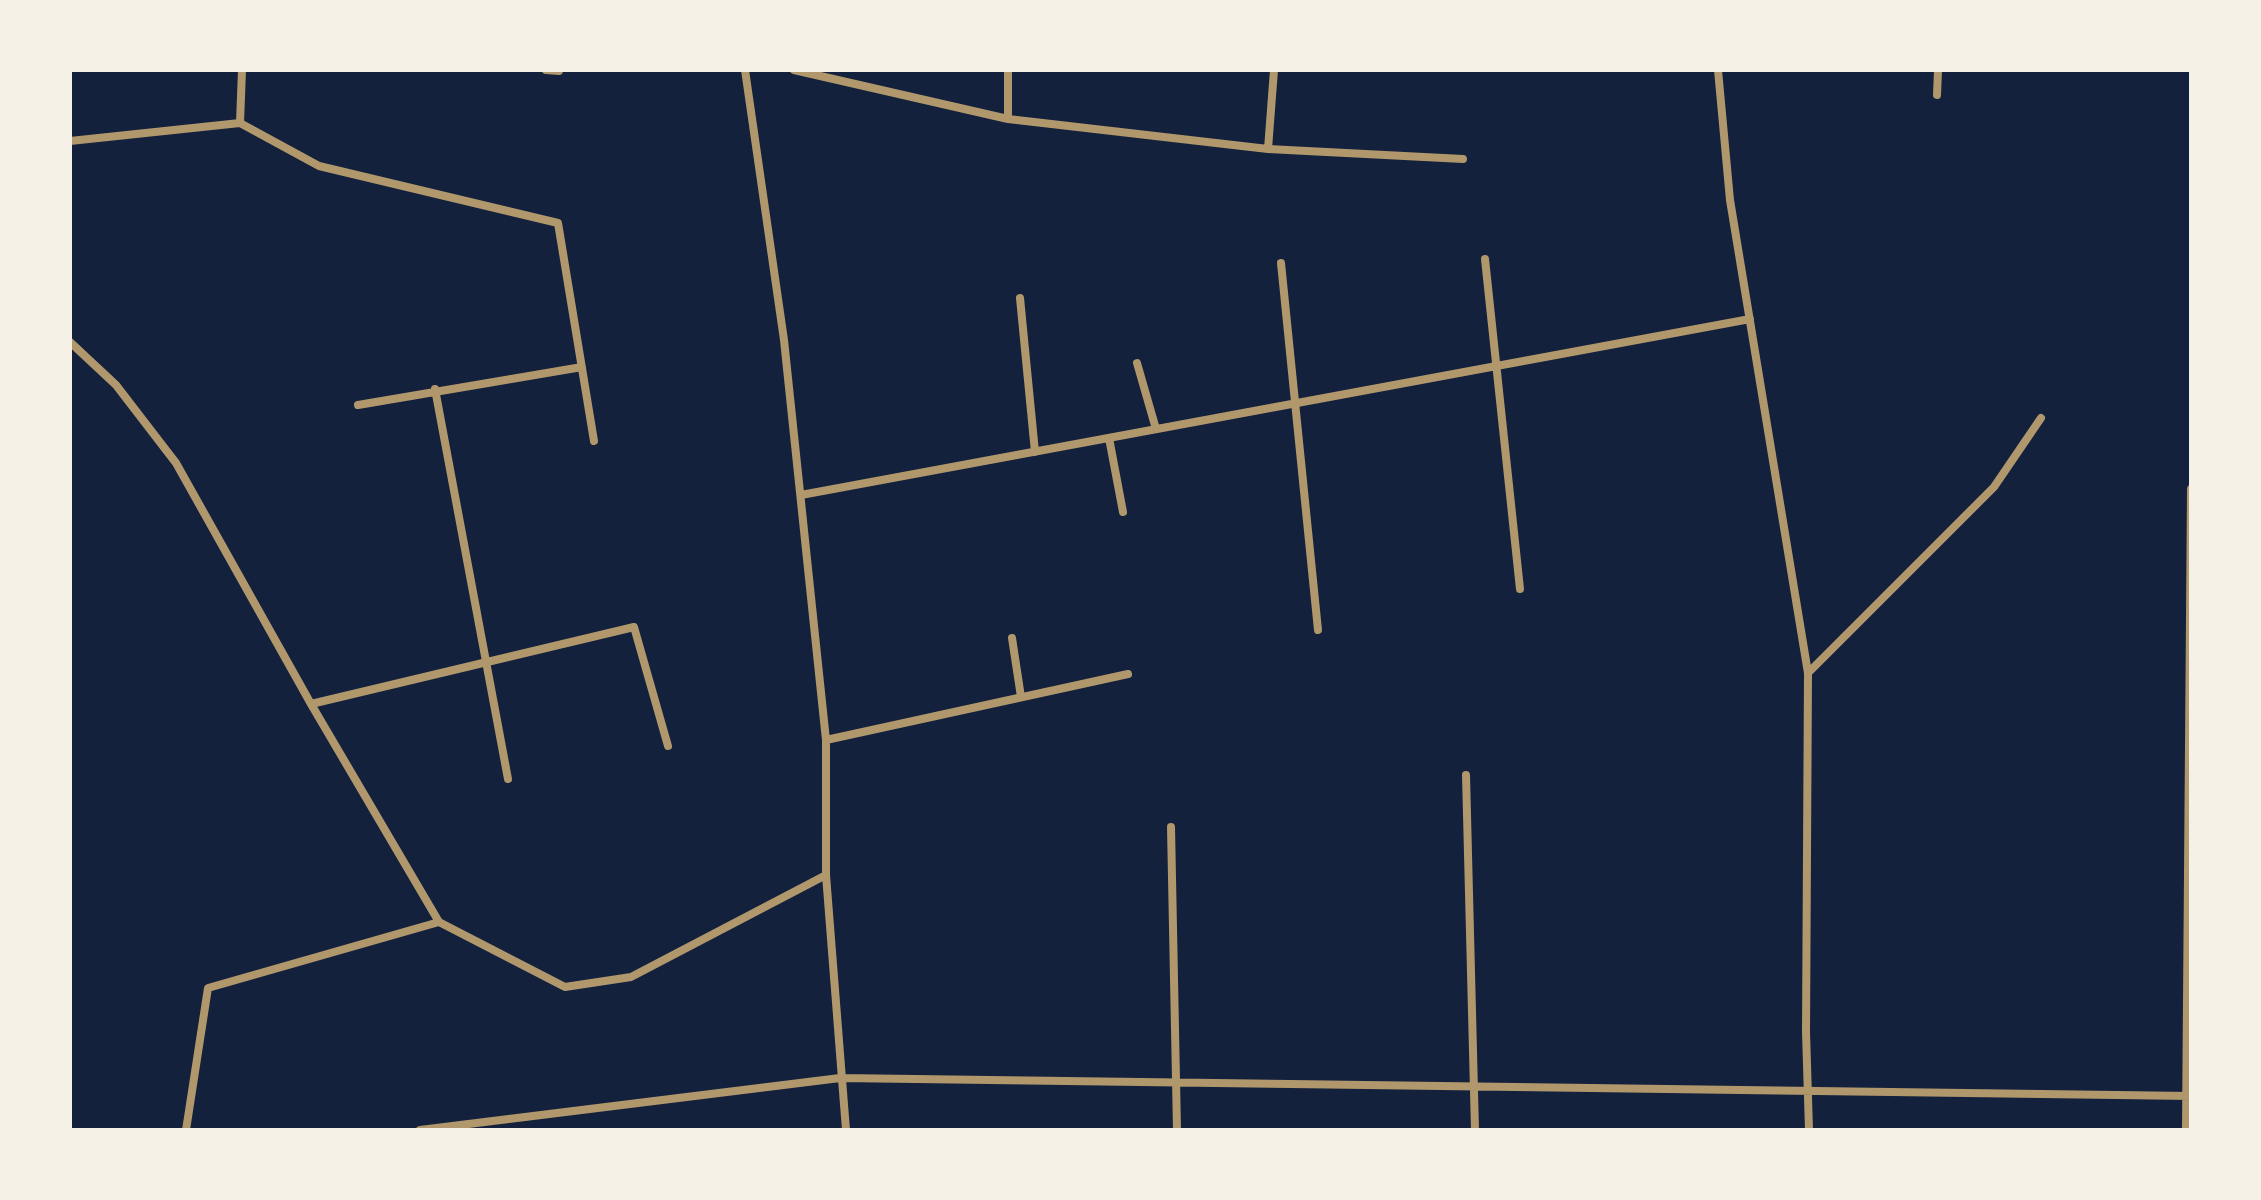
<!DOCTYPE html>
<style>
body{margin:0}
#map{position:relative;width:2261px;height:1200px;overflow:hidden;background:#14213d;font-family:"Varela Round",sans-serif}
canvas{display:block}
.frame{position:absolute;inset:0;border:72px solid #f6f1e7;pointer-events:none}
</style>
<div id="map">
<canvas width="2261" height="1200"></canvas>
<div class="frame"></div>
</div>
<script>
const g = document.querySelector('canvas').getContext('2d');
g.lineJoin = 'round';
function stroke(path, color, width, dash) { g.strokeStyle = color; g.lineWidth = width; g.lineCap = dash ? 'butt' : 'round'; g.setLineDash(dash || []); g.stroke(path); }
const minor = new Path2D(`
 M546 70 559 71
 M745 70 784 340 826 740V875L846 1130
 M794 70 1008 119 1268 149 1463 159
 M1718 70 1730 200 1808 673 1806 1032 1809 1130
 M1937 95 1938 70
 M1008 119V70
 M240 123 319 166 558 223 594 441
 M240 123 242 70
 M70 141 240 123
 M1268 149 1274 70
 M1485 259 1520 589
 M1281 263 1318 630
 M1020 298 1035 452
 M70 342 116 385 176 463 311 704 439 922 565 987 631 977 826 875
 M1137 363 1156 429
 M435 389 508 779
 M358 405 582 367
 M1109 438 1123 512
 M801 495 1750 319
 M1012 638 1021 697
 M1808 673 1994 487 2041 418
 M311 704 634 627 668 746
 M826 740 1128 674
 M1466 775 1475 1130
 M1171 827 1177 1130
 M186 1130 208 988 439 922
 M420 1130 840 1078 2191 1096
 M2186 1130 2191 489`);
stroke(minor, '#b1986c', 8);
</script>
